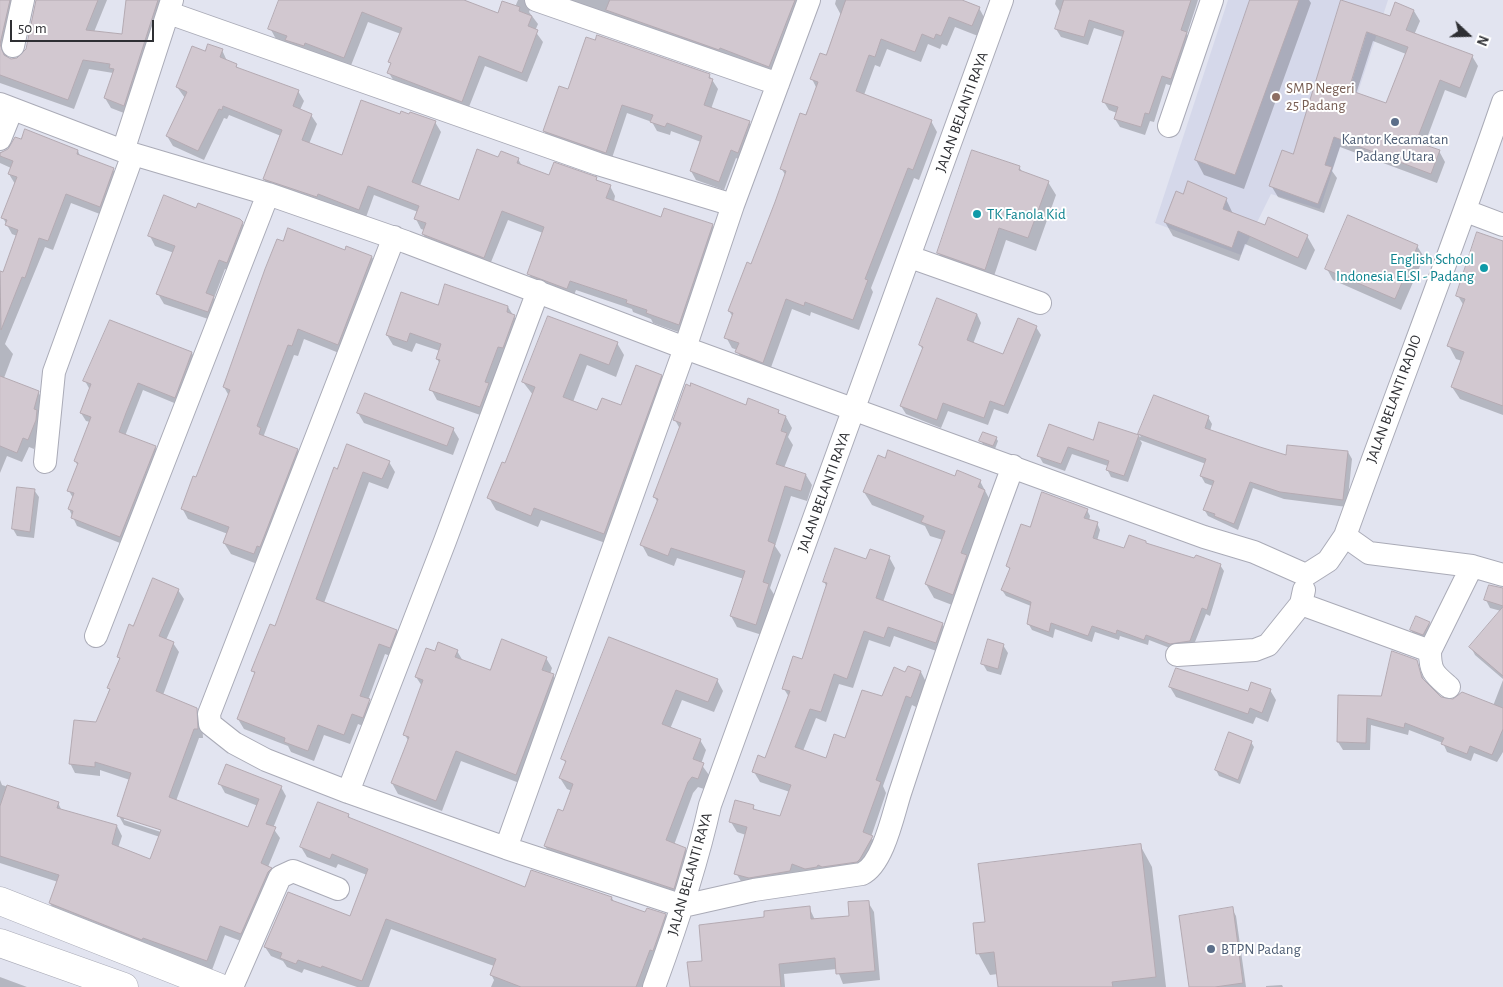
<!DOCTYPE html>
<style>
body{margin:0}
#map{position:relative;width:1503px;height:987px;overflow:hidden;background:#e2e4f0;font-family:"Alegreya Sans",sans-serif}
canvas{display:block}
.north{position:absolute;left:1443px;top:10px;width:50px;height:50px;-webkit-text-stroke:4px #fff;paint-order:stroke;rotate:111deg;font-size:14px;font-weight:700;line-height:20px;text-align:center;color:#2e2f33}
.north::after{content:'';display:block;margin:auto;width:18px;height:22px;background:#2e2f33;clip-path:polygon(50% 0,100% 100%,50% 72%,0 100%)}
.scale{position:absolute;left:10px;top:20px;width:144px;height:22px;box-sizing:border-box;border:2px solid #2e2f33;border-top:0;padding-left:6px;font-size:15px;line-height:18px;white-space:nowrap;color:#2e2f33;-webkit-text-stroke:4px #fff;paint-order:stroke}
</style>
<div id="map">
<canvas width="1503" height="987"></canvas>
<div class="north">N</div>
<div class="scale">50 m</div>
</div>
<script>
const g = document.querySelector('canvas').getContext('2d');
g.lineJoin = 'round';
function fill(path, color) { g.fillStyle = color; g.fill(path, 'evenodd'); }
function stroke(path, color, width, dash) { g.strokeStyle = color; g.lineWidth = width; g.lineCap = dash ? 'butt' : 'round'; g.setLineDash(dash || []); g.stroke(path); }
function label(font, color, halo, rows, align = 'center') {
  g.font = font + ' "Alegreya Sans",sans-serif'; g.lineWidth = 4; g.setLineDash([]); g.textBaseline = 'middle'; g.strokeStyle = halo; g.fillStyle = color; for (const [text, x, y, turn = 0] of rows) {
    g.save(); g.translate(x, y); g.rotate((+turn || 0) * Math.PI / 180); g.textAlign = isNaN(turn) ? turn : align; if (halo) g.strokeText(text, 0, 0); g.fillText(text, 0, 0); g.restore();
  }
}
const built = new Path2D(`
 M1228 0H1388L1320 209 1271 194 1241 255 1155 223Z`);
const shadow = new Path2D(`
 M0 0H20L15 8 5 54 10 60 18 59 27 50 36 0H107L94 32 123 36 127 0H169L129 115 111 108 105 98 113 73 89 69 74 109 0 83Z
 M281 0H464L498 15 515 7 518 0H534L529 12 538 24 535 31 543 42 527 82 485 66 467 112 395 83 389 73 392 65 390 62 401 34 368 22 350 68 276 39 270 28Z
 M559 0H806L775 76Z
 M836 0H958L979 8 985 19 978 36 955 27 947 46 942 44 940 49 928 44 921 62 887 49 880 67 875 65 864 95 931 121 937 132 919 180 914 178 871 288 873 292 859 330 811 312 810 316 792 309 769 373 743 363 737 350 732 348 726 337 733 317 729 311 752 266 786 176 781 168 817 89 812 79 827 57 841 15 835 4Z
 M1056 0H1198L1187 34 1191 42 1176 87 1166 84 1154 122 1150 121 1145 135 1120 127 1115 119 1117 113 1109 110 1104 102 1123 37 1094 28 1088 45 1061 37 1056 29 1060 12 1055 4Z
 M1251 0H1309L1311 3 1244 189 1204 175 1196 160Z
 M1342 2 1391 17 1414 11 1420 21 1414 35 1472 56 1478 66 1466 98 1445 90 1424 146 1439 151 1445 162 1437 183 1340 147 1332 171 1337 178 1324 213 1278 197 1272 187 1294 155ZM1373 41 1406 54 1387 105 1356 94Z
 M222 50 227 61 236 65 239 70 298 91 304 101 300 110 311 115 317 124 309 144 342 157 401 115 435 122 441 132 420 186 459 202 499 159H518L522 166 550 176 596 178 599 183 610 186 615 196 614 201 662 219 712 225 717 235 684 334 653 323 651 319 633 312 632 309 576 290 573 298 534 284 529 274 543 233 508 220 489 267 429 244 423 234 424 230 421 229 416 219 418 212 374 195 365 220 270 188 264 179 281 136 229 115 227 119 224 118 204 160 173 146 167 136 185 98 177 87 206 53Z
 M709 75 718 89 711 109 749 122 754 132 743 161 736 158 724 190 696 180 691 171 701 142 671 131 670 135 657 131 652 122 627 113 611 161 550 140 544 131 569 91Z
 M8 151H78L81 158 113 170 119 179 105 216 71 203 53 250 45 247 5 344 13 354 4 378 38 392 44 402 41 430 34 449 29 447 22 462 7 456 0 473V272L4 274 17 236 12 234 3 218 15 184 9 174 11 168 0 163V152Z
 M1019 167 1023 173 1048 182 1056 195 1036 251 1006 240 992 282 946 266 938 252Z
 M1184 195 1226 199 1233 214 1265 226 1307 236 1315 250 1306 270 1245 244 1239 261 1173 236 1165 222Z
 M196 209 242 223 248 233 233 272 225 269 214 298 219 307 214 321 164 304 158 294 174 253 155 246 150 236Z
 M1503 242V415L1460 399 1452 387 1462 361 1456 359 1449 346 1464 306 1458 296Z
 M1417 246 1424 257 1401 310 1333 280 1327 269Z
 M347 248 372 257 378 268 344 355 304 339 298 356 294 355 264 435 265 438 297 450 303 461 260 565 231 554 224 543 228 534 188 519 182 508 197 479 229 396 224 387Z
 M439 306 508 307 520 326 486 417 437 400 431 389 440 364 437 359 440 351 416 343 412 352 393 345 387 335Z
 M977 314 981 323 973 344 1004 356 1036 327 1041 335 1008 414 994 409 988 425 948 411 941 428 906 414 901 406 923 350 920 345Z
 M548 317 617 343 624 355 616 377 587 365 573 402 598 411 621 407 661 376 668 388 611 545 541 520 538 527 496 510 489 498 506 465 533 395 523 382Z
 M192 353 196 361 179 405 143 390 125 436 155 447 160 455 125 545 77 526 69 509 73 498 69 491 78 466 75 461 90 422 86 421 81 413 90 390 85 381Z
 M746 406 778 411 781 416 786 417 792 428 788 437 793 445 784 468 806 475 812 485 807 501 791 496 775 546 781 555 770 588 775 596 762 635 737 627 731 616 744 579 677 558 674 566 648 556 642 545 658 503 654 496 680 429 675 420Z
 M358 413 453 429 459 439 453 455 364 423Z
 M1208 417 1212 424 1210 431 1287 456 1348 452 1352 459 1347 507 1284 499 1253 488 1238 530 1208 516 1204 509 1213 486 1205 483 1201 476 1206 464 1140 440 1142 443 1128 482 1111 477 1107 469 1108 466 1072 454 1065 471 1043 463 1039 456 1050 425 1094 441 1100 424 1141 437 1139 434Z
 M996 438 998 441 995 449 983 444 981 441Z
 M389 462 395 472 388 489 369 482 324 603 396 631 402 642 396 658 385 654 368 700 375 711 368 728 358 724 350 744 324 735 314 761 291 752 288 746 244 729 238 719 255 675 253 671 275 627 338 470Z
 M955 478 980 481 992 504 960 608 934 598 926 584 943 540 930 536 925 526 872 505 864 492Z
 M18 488 34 490 39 497 34 538 17 536 13 529Z
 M1087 510 1090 516 1089 521 1097 523 1100 530 1097 541 1125 550 1147 545 1195 560 1220 565 1224 571 1210 616 1206 614 1193 647 1175 650 1149 640 1148 645 1120 636 1119 640 1095 632 1092 642 1055 629 1053 638 1032 630 1028 623 1031 606 1006 596 1002 590 1010 570 1008 566 1031 529Z
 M889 557 895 568 883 602 942 624 948 634 942 653 894 636 890 647 869 640 853 688 839 684 826 722 816 718 803 751 827 759 906 673 921 672 926 682 916 707 912 705 883 786 886 793 871 837 878 847 863 871 742 883 736 873 746 835 737 832 731 822 753 807 756 811 781 818 790 792 760 782 754 772 766 759 789 697 784 689 802 661 827 587 824 582 867 560Z
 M1503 589V679L1475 655 1471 647 1501 611 1490 608 1486 600Z
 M178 590 184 599 166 640 173 643 179 652 163 695 196 709 202 719 203 738H199L176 801 248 829 258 806 225 793 220 784 281 787 286 796 273 828 280 838 268 867 276 878 246 943 225 935 212 970 55 913 50 903 58 882 0 863V780L2 785 58 803 62 811 117 826 122 836 118 848 151 860 160 837 124 825 119 816 130 780 100 770V776L75 773 70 763 97 724 120 660 118 656 133 627ZM124 817 168 831 167 834 124 820Z
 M1429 623 1430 626 1425 637 1413 633 1411 630Z
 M610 638 717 680 723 691 714 712 682 700 670 729 700 740 706 750 701 764 709 775 704 789 698 787 693 793 674 845 685 849 691 859 680 899 551 857 545 846 559 811 563 813 572 791 567 789 560 778 566 764 563 758Z
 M1003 645 1008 653 1001 675 987 671 983 664Z
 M457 651 463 661 491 672 546 658 552 668 550 674 553 675 559 686 522 784 461 761 442 811 398 794 392 783 409 742 405 735 422 686 416 677 435 653Z
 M1416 661 1425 682 1440 698 1493 706 1503 680V752L1497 762 1474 753 1471 761 1447 752 1443 743 1409 730 1408 735 1371 725 1370 750H1343L1338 742Z
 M1176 669 1249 693 1270 690 1276 700 1268 722 1256 717 1253 724 1176 697 1170 687Z
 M1251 742 1254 747 1240 784 1219 776 1216 770Z
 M348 815 351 819 526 888 612 898 614 902 646 914 665 915 671 925 645 987H491L494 980 491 974 494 966 391 929 369 987H357L304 969 302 973 287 967 283 961 271 956 265 947 351 918 367 875 338 864 336 868 307 857 301 847Z
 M1140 845 1152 867 1166 987H1000L998 974 990 975 978 953 986 923Z
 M868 902 874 912 880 980 843 984 837 969 784 974 785 987H691L704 962 766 918 809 907 815 920 850 917Z
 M1232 909 1236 916 1246 987H1190Z
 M0 977 27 987H0Z
 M1282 985 1283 987H1266V986Z`);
const building = new Path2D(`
 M0 0H10L0 44 4 55 11 59 17 58 26 49 36 0H98L86 30 122 34 126 0H158L124 106 104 98 114 69 109 68 110 64 83 60 68 100 0 75Z
 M279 0H464L498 13 502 1 520 7 519 11 532 16 528 26 538 30 522 73 479 56 462 102 387 73 391 63 388 62 402 28 362 12 344 58 305 43 304 46 285 40 287 36 268 29Z
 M610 0H795L769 67 720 48 719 50 606 10Z
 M846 0H962L980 7 972 26 949 17 941 36 936 34 934 39 922 34 915 52 881 39 875 57 869 55 856 91 932 120 913 170 908 168 865 279 868 280 853 320 805 302 804 306 786 299 763 363 735 352 739 343 724 338 733 313 728 311 747 262 751 264 775 202 786 171 780 169 800 113 806 115 818 82 810 79 820 53 826 55Z
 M1064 0H1191L1181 30 1187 32 1171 79 1162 76 1149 114 1145 113 1141 127 1114 119 1118 107 1102 102 1124 31 1089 20 1084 37 1055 29Z
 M1250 0H1299L1235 175 1195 160Z
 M1341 0 1390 16 1395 2 1414 10 1406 30 1473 55 1460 88 1440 80 1416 142 1440 150 1431 174 1334 137 1325 165 1332 167 1318 204 1269 186 1282 150 1293 154ZM1367 32 1408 47 1386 103 1349 90Z
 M597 35 710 74 709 78 713 79 704 105 750 121 738 153 731 150 719 182 690 171 702 136 667 123 665 127 650 122 653 115 622 105 606 153 543 131 559 86 568 89 586 37 595 40Z
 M208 44 223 49 220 57 237 64 236 67 299 90 293 106 312 114 302 140 342 155 361 100 400 114 401 111 409 114 410 112 436 121 412 182 459 200 477 149 498 157 501 151 519 158 517 163 549 175 554 162 597 177 596 180 611 185 606 198 661 217 664 208 713 224 679 325 646 313 647 310 626 303 627 300 570 281 567 289 527 274 544 227 502 211 484 258 422 234 426 223 414 219 419 206 368 186 359 210 318 194 317 197 263 179 282 130 223 106 222 110 219 109 198 151 166 136 187 92 176 87 192 46 205 51Z
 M25 129 78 150 77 154 114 168 100 207 66 194 48 241 39 238 25 278 22 277 1 330 0 271 3 272 18 230 5 225 7 220 1 218 17 177 8 174 13 161 0 156V153L8 149 15 137 21 139Z
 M972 150 1020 166 1019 170 1049 181 1028 238 999 228 985 270 937 253Z
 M1188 181 1227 198 1223 209 1265 225 1268 217 1308 235 1298 258 1238 231 1232 248 1164 222 1176 191 1183 194Z
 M164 195 196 208 198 203 240 219 243 222 227 263 219 260 206 293 214 296 208 312 156 294 175 246 148 236Z
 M1348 215 1418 245 1395 299 1325 269Z
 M288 228 345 250 346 246 372 256 338 345 298 329 292 346 288 345 257 426 261 428 259 434 298 449 260 547 257 546 254 554 223 543 229 527 181 509 193 476 196 477 230 390 223 387 265 269 277 239 283 241Z
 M1477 232 1503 241V406L1451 387 1464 352 1447 346 1465 299 1456 296Z
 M445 284 508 306 507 312 515 315 503 348 498 347 485 382 489 383 480 407 429 390 440 360 436 359 441 344 410 333 407 342 386 335 401 292 438 305Z
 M937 298 977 314 967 340 1003 354 1018 318 1037 326 1004 406 990 401 984 418 943 403 937 420 900 406 923 347 919 345Z
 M548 316 618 342 609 365 580 354 563 397 597 410 602 398 621 405 636 365 662 375 604 534 534 508 531 516 487 498 502 462 505 463 535 387 522 382Z
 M110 320 192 352 175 398 138 383 126 413 119 432 156 446 120 537 71 518 73 511 68 509 74 493 67 491 78 463 74 461 91 417 80 413 91 384 83 381Z
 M0 376 39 391 34 409 37 410 36 420 28 440 23 438 17 453 0 446Z
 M691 383 746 405 748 398 779 410 778 413 786 416 781 431 787 433 776 464 806 474 801 491 785 486 768 541 775 544 763 582 769 584 756 625 730 616 745 571 671 548 668 556 640 545 658 499 653 497 681 423 673 420 686 384 690 386Z
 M365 393 454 428 447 446 357 413Z
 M1154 395 1209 416 1205 428 1260 447 1286 455 1287 445 1348 451 1343 500 1280 492 1250 482 1234 524 1214 516 1215 514 1203 510 1214 481 1200 476 1206 459 1138 434Z
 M1099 422 1139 435 1124 476 1106 470 1109 461 1068 447 1061 464 1037 456 1049 424 1093 440Z
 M983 432 997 437 993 446 979 441Z
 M347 444 390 461 382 479 363 472 316 599 397 630 390 648 379 644 360 696 370 699 363 718 352 714 344 735 318 725 308 751 284 742 285 738 237 719 255 672 251 671 257 656 270 624 275 626 334 467 337 469Z
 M888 450 955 476 957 470 981 480 978 487 985 490 961 553 967 555 953 595 925 584 945 531 921 522 924 516 863 492 878 455 885 458Z
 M17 487 35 489 30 532 12 529Z
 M1042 492 1088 509 1084 518 1098 522 1093 538 1124 548 1129 535 1146 541V543L1194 558 1196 555 1221 564 1207 610 1202 608 1190 641 1170 644 1146 635 1144 640 1117 630 1116 634 1092 626 1088 636 1051 623 1049 632 1027 624 1031 602 1001 590 1010 568 1006 566 1021 524 1030 527Z
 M835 548 866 559 870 549 890 556 876 598 943 623 936 643 888 627 884 638 864 631 847 679 834 674 821 712 810 709 795 747 826 758 834 734 845 738 862 690 882 696 894 667 905 672 908 666 921 671 911 698 906 696 876 780 881 782 863 832 873 836 860 859 857 862 822 867 818 865 817 867 805 869 792 864 790 871 749 878 734 874 747 827 729 822 735 800 754 805 753 809 780 816 791 785 752 772 758 755 765 758 790 691 782 689 793 656 802 659 827 583 823 582Z
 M153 578 179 589 159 636 174 642 156 691 197 708 198 729H194L169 797 248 827 259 799 218 784 226 764 282 786 266 824 276 827 261 863 272 868 268 872 241 934 220 926 207 961 143 938 142 940 49 903 59 875 0 856V806L7 785 59 802 57 808 117 825 112 844 150 859 161 830 117 816 131 773 95 762V767L69 764 74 720 96 722 110 689 107 688 120 658 117 657 129 624 133 626Z
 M1489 585 1503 588V606L1484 600Z
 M1503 607V676L1469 647Z
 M1416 616 1430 622 1423 635 1410 630Z
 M609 637 718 679 708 702 676 690 662 724 701 739 693 759 704 763 698 779 692 777 688 782 666 840 686 848 674 889 544 846 558 809 563 811 573 784 559 778 566 761 561 759Z
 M502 639 547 657 542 670 554 674 516 775 456 751 436 801 391 783 409 737 403 735 423 680 415 677 426 648 435 651 438 642 458 650 455 657 490 670Z
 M988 639 1004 644 998 669 981 664Z
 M1392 651 1417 660 1422 678 1441 697 1453 699 1462 692 1503 708V729L1492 755 1470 746 1467 754 1441 744 1444 738 1405 723 1404 728 1367 718 1366 743 1337 742 1338 695 1381 696Z
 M1176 668 1248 691 1251 682 1271 689 1262 713 1250 708 1248 714 1169 687Z
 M1229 732 1252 741 1238 780 1215 770Z
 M318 802 349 814 348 817 525 887 531 870 612 897 611 900 645 912 647 908 666 914 653 951 650 950 636 987H521L490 975 496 959 386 919 362 981 322 966 321 968 298 960 296 964 280 958 282 953 264 947 288 892 350 916 368 869 332 854 330 859 300 847Z
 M1141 844 1156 977 1112 982 1113 987H998L994 952 976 954 973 923 985 922 978 864Z
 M869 901 875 971 836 974 835 958 779 964 781 987H690L687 962 702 961 699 925 764 917V911L810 906 811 919 849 916 848 902Z
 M1233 907 1243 983 1215 987H1189L1179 916Z`);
const street = new Path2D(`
 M536 0 778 84
 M169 13 598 164 733 205
 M13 46 23 0
 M0 104 123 151 268 194 406 242 685 348 1204 537 1254 552 1306 575
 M1169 126 1212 0
 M0 139 12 109
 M123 151 172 0
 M1466 211 1503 225
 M394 237 209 714 210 724 234 743 266 760 348 792 506 848 683 906 754 890 862 874C883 864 893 815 900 793 936 683 973 574 1013 466
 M910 257 1040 303
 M45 462 54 372 133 154
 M1345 536 1369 553 1472 566
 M1306 575 1328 561 1345 536C1397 391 1453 248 1503 102
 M1301 604 1430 651C1430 672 1434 674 1449 687
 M96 636 268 194
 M1430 651 1472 566 1503 575
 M1177 655 1255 650 1268 645 1301 604 1304 590
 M348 792 445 541 538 291
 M506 848 685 348 733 205 809 0
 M232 987 280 877 293 871 338 889
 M654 987C676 927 696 868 710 805L1002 0`);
const primary = new Path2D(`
 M0 901 218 987
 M0 943 124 987`);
const markers = [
 [1276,97,5,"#8d6e63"],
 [1395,122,5,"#5c6f8a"],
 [977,214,5,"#0f9aa8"],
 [1484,268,5,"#0f9aa8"],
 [1211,949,5,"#5c6f8a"]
];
const educationNames = [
 ["SMP Negeri",1286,88],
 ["25 Padang",1286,105]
];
const streetNames = [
 ["JALAN BELANTI RAYA",962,112,-70],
 ["JALAN BELANTI RADIO",1394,399,-70],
 ["JALAN BELANTI RAYA",824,492,-70],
 ["JALAN BELANTI RAYA",690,874,-74]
];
const serviceNames = [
 ["Kantor Kecamatan",1395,139],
 ["Padang Utara",1395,156],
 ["BTPN Padang",1221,949,"left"]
];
const cultureNames = [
 ["TK Fanola Kid",987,214],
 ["English School",1474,259,"right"],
 ["Indonesia ELSI - Padang",1474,276,"right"]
];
fill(built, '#d5d8ea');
fill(shadow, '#0003');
fill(building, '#d2c8d0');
stroke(building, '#b4aab2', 1);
stroke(street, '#aaabb7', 24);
stroke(primary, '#aaabb7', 29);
stroke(street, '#fff', 22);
stroke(primary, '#fff', 28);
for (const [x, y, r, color] of markers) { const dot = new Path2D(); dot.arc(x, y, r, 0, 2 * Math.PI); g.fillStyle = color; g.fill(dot); stroke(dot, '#fff', 2); }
label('15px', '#785e54', '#fff', educationNames, 'left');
label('15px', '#2e2f33', '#fff', streetNames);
label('15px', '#4e5e75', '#fff', serviceNames);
label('15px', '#0d838f', '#fff', cultureNames, 'left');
</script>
